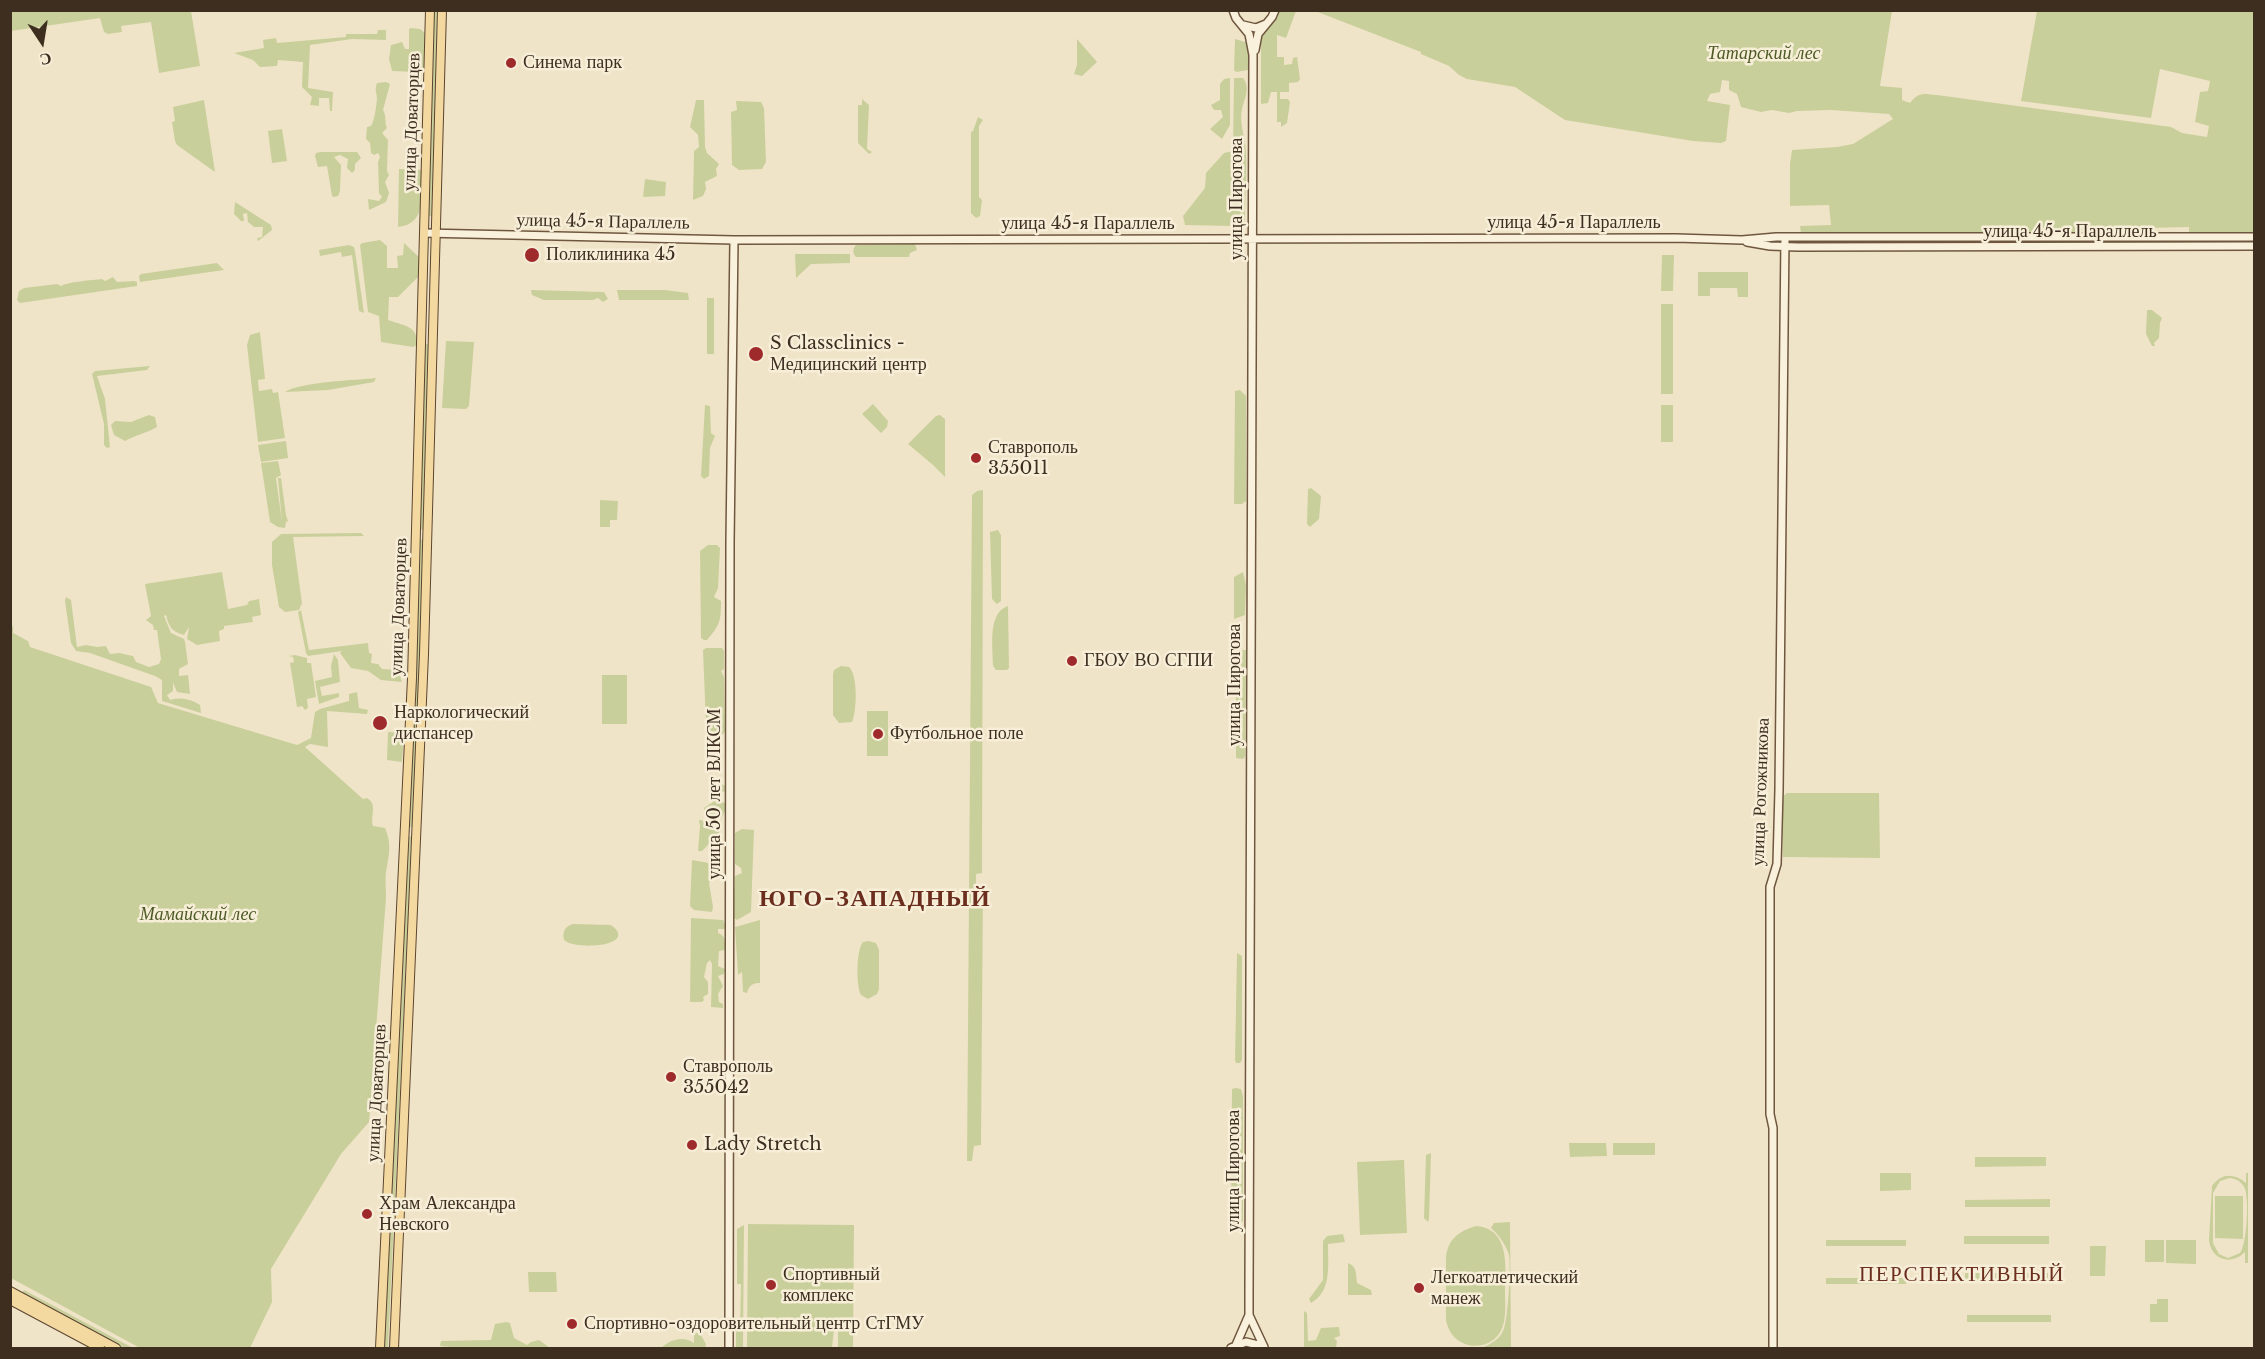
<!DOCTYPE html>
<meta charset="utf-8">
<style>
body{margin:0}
#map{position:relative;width:2265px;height:1359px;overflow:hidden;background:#f0e4c8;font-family:"Libre Baskerville",serif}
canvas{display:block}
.frame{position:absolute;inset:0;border:12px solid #3d2e20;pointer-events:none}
.north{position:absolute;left:12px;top:12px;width:60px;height:60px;-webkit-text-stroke:4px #f7eed8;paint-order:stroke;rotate:168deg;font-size:16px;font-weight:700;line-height:24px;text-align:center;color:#3d2e20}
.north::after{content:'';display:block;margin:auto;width:21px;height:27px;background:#3d2e20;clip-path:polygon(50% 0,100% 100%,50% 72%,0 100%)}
</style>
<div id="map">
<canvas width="2265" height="1359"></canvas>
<div class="frame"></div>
<div class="north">С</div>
</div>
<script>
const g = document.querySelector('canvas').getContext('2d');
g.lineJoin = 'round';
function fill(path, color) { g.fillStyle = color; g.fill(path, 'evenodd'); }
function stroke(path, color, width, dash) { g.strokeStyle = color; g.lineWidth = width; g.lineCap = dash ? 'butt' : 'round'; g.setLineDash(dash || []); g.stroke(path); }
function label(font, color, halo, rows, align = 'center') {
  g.font = font + ' "Libre Baskerville",serif'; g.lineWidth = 5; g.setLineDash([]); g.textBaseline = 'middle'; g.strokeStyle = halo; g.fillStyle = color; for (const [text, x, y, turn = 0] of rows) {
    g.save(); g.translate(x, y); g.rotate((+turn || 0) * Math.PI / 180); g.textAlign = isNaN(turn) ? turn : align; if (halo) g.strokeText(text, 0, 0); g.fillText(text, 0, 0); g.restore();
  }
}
const green = new Path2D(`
 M438 10 432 216H429L434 11Z
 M10 11H191L200 66 159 73 151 22 121 26 122 32 108 34 104 32 100 18 11 31Z
 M1279 11H1296L1286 38 1277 35V57H1284V65L1292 64 1293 58 1297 57 1300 79 1298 82 1289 83V92H1280V99H1288L1290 102 1287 123 1281 127V122H1277V92H1271L1268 103 1261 104V38C1266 27 1277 23 1279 11Z
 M1315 11H1892L1880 86 1902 88V100L1910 103C1919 91 1924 94 1937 95L2171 127 2182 133 2207 137 2209 126 2195 122 2200 92 2208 91 2210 81 2160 69 2151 118 2021 101 2037 11H2254V232L2189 233V227L2148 228 2147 230 2126 232 1801 233 1800 226 1831 225 1829 205 1790 206V164L1792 150 1837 147 1853 144 1893 119 1889 114 1831 110 1797 111 1789 113 1772 110 1761 112 1741 107 1737 94 1729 90V81L1722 80 1720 92 1710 94 1707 101 1730 105 1726 141 1721 143 1693 141 1565 120 1515 87 1467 79 1459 75 1449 66 1421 54V52Z
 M411 28 420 29 425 33V67L417 72 392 71 389 59 391 45 402 42 405 49H409V29Z
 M378 30H386V40L352 39 310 45 308 88 333 92 332 111H330L329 98H319V106L310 105 312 97 302 87 303 62 278 60 277 66 260 67 253 60 234 53 264 48 263 40 276 38 277 43 346 37V34H377Z
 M1077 39 1097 62 1082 76 1074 74 1077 65Z
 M1235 39 1248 43V70L1236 72 1234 70Z
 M1230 78V125L1222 139 1210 129 1223 117 1221 110H1214L1211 105 1220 100V84L1224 79Z
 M1234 78H1243C1251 88 1244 100 1242 109 1239 123 1245 137 1246 151 1247 175 1245 199 1245 222H1230V226L1185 225 1183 216 1205 188 1206 173 1224 153 1233 151Z
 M386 82 390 84 383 110C387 116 384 122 387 128L382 133 388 140 387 171 389 175 385 182 389 193 386 202 369 210 368 199 379 201 382 197 379 193 378 162 380 157 378 153 374 155 371 153 370 143 366 139 367 127 371 126C375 119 376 107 377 99 377 93 374 90 377 83Z
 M862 99 869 105 867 149 872 152 869 154 858 143V105H862Z
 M204 100 215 172 177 145 175 141 172 122 175 121 173 107Z
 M696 100H704L705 147 707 153 719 164 716 169 717 176 705 182 706 189 703 196 693 200 694 151 699 147 698 135 690 127Z
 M736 101 761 102 764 108 766 162 762 169 739 170 732 165 731 112 737 110Z
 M978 117 983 120 979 126V197L982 200 980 216 976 218 971 213V132L973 131Z
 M282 129 287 161 272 163 268 131Z
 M320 152H357L361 158 355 164V170L352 173 347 168 348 159 340 155 334 157 341 165 340 191 338 196 334 197 332 196 327 166 318 167 315 156 316 153Z
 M399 169 422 170C421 193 428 224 398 227Z
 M645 179 666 182 665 196 643 197Z
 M235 202 271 225 272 230 258 241 257 238 262 237 263 227H254L248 222 247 213 243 214 244 221H241L234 214Z
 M380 240 387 246V268H398L397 256 403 255 404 243 420 258 419 276 398 297H389L388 320C404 326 418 325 417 345L413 347 381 342 379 316 368 312 360 245 362 243Z
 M1789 240H2185V244H1789Z
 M915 244 917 250 910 253 909 257H856C852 253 853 248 856 245Z
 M349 245 354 247 355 251 364 313 359 311 352 255 342 257 341 252 320 256 319 250Z
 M795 254H850V263L811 264 796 278Z
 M1662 255H1674L1673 291H1661Z
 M217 263 224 270 140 282 139 276 141 274Z
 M1698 272H1748V297H1738L1737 288H1710V296H1698Z
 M113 277 117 282 134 281 137 282V286L20 303 17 300 19 291 24 288 57 284 61 286C68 282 92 280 102 279L105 281Z
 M531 290 604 292 608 299 603 302 598 298 593 300H544L532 295Z
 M617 290H665L688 293 689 300H619Z
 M707 298H714V354H707Z
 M1661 304H1673V394H1661Z
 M2147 310H2152L2162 318 2160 323 2159 338 2154 343 2155 346H2152L2146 334Z
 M260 332 265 379 258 380 259 391 272 389 273 393 278 392 285 438 258 442 247 345 250 335Z
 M446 341 474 342 469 406 466 409 442 408Z
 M425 344H429L424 530 420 529Z
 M150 366 147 370 97 376 105 399 110 447 107 448 104 445V424L92 374 95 371Z
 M376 378 374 382 328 390 285 392C299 382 357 380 376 378Z
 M1240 390 1246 396V501L1242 504H1234L1235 391Z
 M873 404 888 421 887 427 881 433 862 414Z
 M705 405 710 406 711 433 715 436 710 448 709 476 704 479 701 476Z
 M1661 405H1673V442H1661Z
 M149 415 155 417 157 427C147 433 135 435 125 441L114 435 111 425 115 421 131 422Z
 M940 415 945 419V477L933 465 908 444 936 416Z
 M286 441 288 458 261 462 258 445Z
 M278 461 281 475 276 478 282 522 278 478H281L286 515 288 521 286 522 285 528 278 527 270 522 261 463Z
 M1311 488 1321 496 1319 519 1310 527 1307 524 1308 489Z
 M983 490 982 873 976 874V888L983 889 981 1145 974 1146 972 1161H967L972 495 977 491Z
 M600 500 618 501 617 520H610V527H600Z
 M998 530 1001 535V601L997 604 992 599 990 532Z
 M361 533 364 536 293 537 302 603 299 610 285 612 279 607 272 565V542L281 534Z
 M424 539 413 827H409L420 540Z
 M708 545H717L720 548 718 588 714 597 721 601C721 621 720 625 707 640H704L701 638 700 551Z
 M222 572 228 609 247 605 249 601 259 599 261 615 252 617 253 622 224 626V629L219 631 220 641 197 645 187 639 189 627 184 635C172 632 169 627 166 615L164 616 171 633 184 639 185 642 188 664 179 669V676L188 675 190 694 177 692 173 683V691L167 695 170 700C181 697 191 699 200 705L201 713 162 701V680L155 676 90 653 76 651 71 643 65 601 66 597 71 600 77 647 86 645 97 647 106 646 110 654 119 653 133 656 136 662 149 667 159 664 161 659 157 630H154L153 625 146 620 151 616 145 584Z
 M1243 572 1246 585 1245 615 1234 619V577Z
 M1008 606 1009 668 1007 670H996L993 666C993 648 987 613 1008 606Z
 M301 610 309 650 368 643 369 653 372 654 371 663 378 664 382 669 398 670 402 682 381 680 368 671 351 668 340 653 342 651 308 656 306 653 298 612Z
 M13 626V633L28 641 30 647 151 687 158 703 297 745 311 738 315 712 320 709 349 701V694L357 692 359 708 368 710 367 714 327 711 328 747 310 744 305 747 363 799 367 798C378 804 370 816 373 826L385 828C392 844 389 855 386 872 385 880 386 889 386 898L369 1122 341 1154 271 1269 272 1302 250 1348H140L11 1278 10 627Z
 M706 648H722L724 651V669L721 671 724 677 725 732 722 735H712L706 725 703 650Z
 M1236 650H1246L1245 757 1243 759 1236 758Z
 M334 654 338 660 340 682 320 687 322 696 339 693V697L319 704 315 681 332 677 331 666Z
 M295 655 307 658V663H311L316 697 307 699 308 708 305 710 302 706 297 707 290 663 294 662 293 657 289 656Z
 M841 666 849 667C858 675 857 711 852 722L839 723 833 715V675L834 670Z
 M602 675H627V724H602Z
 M867 711H888V756H867Z
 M388 732 404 733 402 762 387 760Z
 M717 783 726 786V791L721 792 722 802 728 804V806L722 817 717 819 704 815V808L713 802 714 788Z
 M1787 793H1879L1880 858 1783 857 1782 797Z
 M699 820 720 822 718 841 710 843 702 851H698L700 826Z
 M742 829 754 830 751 912 737 920 733 917 735 876 742 873 741 868 735 864V833Z
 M412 836 388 1348H384L409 837Z
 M692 860 709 863 712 866V880L709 883 713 907 712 912 694 910 690 906Z
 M691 918 723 920 727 929H718V933C726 936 725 942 726 950L719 951 718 966 725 969 724 974 718 976 723 986 718 994 719 1002 723 1004V1008L711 1007 712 964 710 960 707 963 704 977 708 982V994L703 997 704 1000 702 1002H690Z
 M760 920V983C753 983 749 985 747 993L743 992 742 972 738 975 735 927Z
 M573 924 611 925C640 946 575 951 564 940 562 932 565 926 573 924Z
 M868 941 876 943 879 950V989L877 994 868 999 861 995C856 986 856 950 863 942Z
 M1237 953 1242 956V1060L1240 1063H1236L1235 1060Z
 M1236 1088 1241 1089 1243 1096V1221L1239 1223 1232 1221 1231 1217 1232 1089Z
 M1569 1143H1606L1607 1156 1570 1157Z
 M1613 1143H1655V1155H1613Z
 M1431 1153 1429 1219 1428 1222 1424 1218 1426 1155Z
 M1975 1157H2046V1166L1975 1167Z
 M1404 1160 1407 1233 1360 1235 1357 1162Z
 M1880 1173H1911V1190L1880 1191Z
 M2246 1173H2248V1263H2245V1252C2231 1266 2211 1260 2209 1240L2212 1186C2221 1173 2234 1173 2246 1183ZM2230 1178C2237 1179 2242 1182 2245 1189 2249 1200 2247 1244 2240 1253L2228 1258 2219 1254 2213 1243V1193L2220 1181Z
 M2215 1196H2243V1239L2215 1238Z
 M2050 1199V1207H1965V1200Z
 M1510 1222 1511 1348H1482C1490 1344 1499 1340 1503 1331 1508 1322 1511 1265 1509 1255 1506 1245 1499 1235 1491 1228L1494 1223Z
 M748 1224 854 1225 853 1347H838V1330L834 1329 832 1348 747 1347Z
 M744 1225 743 1348H736V1330L740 1329 741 1284H737V1229Z
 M1476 1226C1509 1228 1506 1265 1505 1289 1505 1309 1509 1333 1488 1343 1481 1346 1472 1347 1465 1344 1454 1340 1448 1331 1446 1320V1257C1448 1239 1459 1231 1476 1226Z
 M1343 1234 1345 1242 1328 1244C1328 1266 1332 1291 1311 1303L1309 1299 1323 1280V1241L1327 1236Z
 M1964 1236H2049V1244H1964Z
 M1826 1240H1906V1246H1826Z
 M2145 1240H2164V1262H2145Z
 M2166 1240H2196V1264L2166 1263Z
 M2090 1246H2106L2105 1276H2090Z
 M1348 1263C1357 1266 1356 1275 1357 1283L1371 1290 1372 1295H1348Z
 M528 1272H556L557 1292H529Z
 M1965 1273H2049V1280H1965Z
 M1826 1278H1906V1284H1826Z
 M24 1290 133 1348H121L21 1294Z
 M2157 1299H2168V1322H2150V1304H2157Z
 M1304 1311 1307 1313 1308 1341 1316 1340 1321 1328 1339 1327 1340 1336 1334 1338 1337 1341 1336 1348H1304Z
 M1967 1315H2051V1322H1967Z
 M506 1322 510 1323 514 1338 527 1345 531 1342 539 1340 550 1348H461L440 1346 441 1341 491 1340 495 1324Z
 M699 1332 706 1344 705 1348H661C669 1340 684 1335 694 1343V1334Z`);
const secondary = new Path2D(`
 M1233 10 1236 18 1249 34 1253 55 1249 1291V1315L1264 1347
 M1243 25 1256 28 1266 24
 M1255 50 1258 34 1272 17 1275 10
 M424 233 734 240 1676 238 1742 240 1776 237H2254
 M1747 242 1770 246 1798 247 2254 246
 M1236 1345 1249 1315
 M729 1348 730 542 734 240
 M1231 1348 1246 1342 1262 1346
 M1773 1348V1128L1770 1114V887L1777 864 1779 790 1785 237`);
const primary = new Path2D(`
 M10 1291 116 1348
 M10 1300 100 1348
 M380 1348 412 678 430 10
 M394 1348 424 654 442 10`);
const markers = [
 [511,63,6,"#9e2a2b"],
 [532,255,8,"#9e2a2b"],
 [756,354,8,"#9e2a2b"],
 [976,458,6,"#9e2a2b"],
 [1072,661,6,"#9e2a2b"],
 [380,723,8,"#9e2a2b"],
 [878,734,6,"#9e2a2b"],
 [671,1077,6,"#9e2a2b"],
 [692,1145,6,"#9e2a2b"],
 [367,1214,6,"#9e2a2b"],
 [771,1285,6,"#9e2a2b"],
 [1419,1288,6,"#9e2a2b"],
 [572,1324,6,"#9e2a2b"]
];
const parkNames = [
 ["Татарский лес",1764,54],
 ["Мамайский лес",198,915]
];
const poiNames = [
 ["Синема парк",523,63],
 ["Поликлиника 45",546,255],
 ["S Classclinics -",770,344],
 ["Медицинский центр",770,365],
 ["Ставрополь",988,448],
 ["355011",988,469],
 ["ГБОУ ВО СГПИ",1084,661],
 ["Наркологический",394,713],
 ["диспансер",394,734],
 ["Футбольное поле",890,734],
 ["Ставрополь",683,1067],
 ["355042",683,1088],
 ["Lady Stretch",704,1145],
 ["Храм Александра",379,1204],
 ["Невского",379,1225],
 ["Спортивный",783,1275],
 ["комплекс",783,1296],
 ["Легкоатлетический",1431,1278],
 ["манеж",1431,1299],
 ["Спортивно-оздоровительный центр СтГМУ",584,1324]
];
const streetNames = [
 ["улица Доваторцев",412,122,-88],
 ["улица Пирогова",1237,199,-90],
 ["улица 45-я Параллель",603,222,1],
 ["улица 45-я Параллель",1574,223],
 ["улица 45-я Параллель",1088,224],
 ["улица 45-я Параллель",2070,232],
 ["улица Доваторцев",399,607,-88],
 ["улица Пирогова",1235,685,-90],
 ["улица Рогожникова",1761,792,-88],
 ["улица 50 лет ВЛКСМ",715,794,-90],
 ["улица Доваторцев",377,1093,-87],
 ["улица Пирогова",1234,1171,-90]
];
const quarterNames = [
 ["ПЕРСПЕКТИВНЫЙ",1962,1275]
];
const districtNames = [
 ["ЮГО-ЗАПАДНЫЙ",875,899]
];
fill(green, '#c9cf9b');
stroke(secondary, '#6f573f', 10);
stroke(primary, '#5b4430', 10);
stroke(secondary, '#faf1dc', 7);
stroke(primary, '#f3d9a0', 8);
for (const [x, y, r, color] of markers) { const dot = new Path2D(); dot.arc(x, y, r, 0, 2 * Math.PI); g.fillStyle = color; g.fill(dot); stroke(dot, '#f7eed8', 2); }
label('italic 18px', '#4d5a26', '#f7eed8', parkNames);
label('18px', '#3d2e20', '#f7eed8', poiNames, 'left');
label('18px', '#3d2e20', '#f7eed8', streetNames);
g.letterSpacing = '1.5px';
label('21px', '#6b2e1e', '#f7eed8', quarterNames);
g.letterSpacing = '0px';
g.letterSpacing = '1.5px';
label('bold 24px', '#6b2e1e', '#f7eed8', districtNames);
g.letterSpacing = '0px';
</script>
